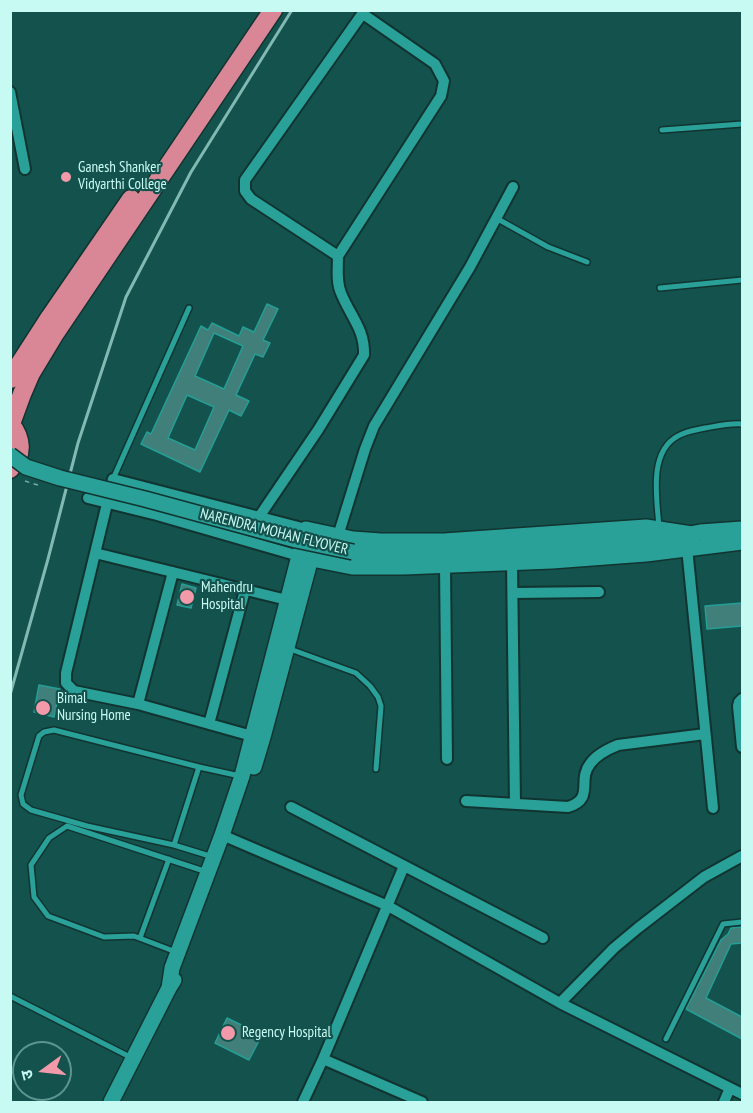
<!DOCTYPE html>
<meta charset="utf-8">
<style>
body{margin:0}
#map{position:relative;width:753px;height:1113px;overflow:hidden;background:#14524d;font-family:"PT Sans Narrow","Noto Sans Devanagari",sans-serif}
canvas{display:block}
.frame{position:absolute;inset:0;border:12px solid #c8faf4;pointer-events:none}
.north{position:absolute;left:12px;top:1041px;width:60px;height:60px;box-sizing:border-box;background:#14524d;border:2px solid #5c9590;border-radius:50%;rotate:255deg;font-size:16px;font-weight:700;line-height:24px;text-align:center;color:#c8faf4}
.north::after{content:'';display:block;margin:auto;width:21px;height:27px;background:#f39aaa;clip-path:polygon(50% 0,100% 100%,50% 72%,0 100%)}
</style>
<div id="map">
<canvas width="753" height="1113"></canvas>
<div class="frame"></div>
<div class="north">उ</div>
</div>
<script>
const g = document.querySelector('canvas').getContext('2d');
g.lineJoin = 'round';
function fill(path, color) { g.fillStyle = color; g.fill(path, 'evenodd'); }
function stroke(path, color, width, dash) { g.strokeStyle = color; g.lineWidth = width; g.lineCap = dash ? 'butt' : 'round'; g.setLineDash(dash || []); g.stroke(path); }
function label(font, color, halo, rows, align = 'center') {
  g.font = font + ' "PT Sans Narrow",sans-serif'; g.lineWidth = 4.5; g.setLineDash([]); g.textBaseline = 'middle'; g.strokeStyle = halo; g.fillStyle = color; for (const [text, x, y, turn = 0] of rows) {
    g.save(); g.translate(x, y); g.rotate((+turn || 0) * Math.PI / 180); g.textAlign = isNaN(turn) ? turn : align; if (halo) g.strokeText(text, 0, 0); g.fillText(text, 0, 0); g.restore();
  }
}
const building = new Path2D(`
 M267 304 278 309 263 340 270 343 263 357 255 354 236 395 249 401 241 416 229 410 200 472 141 444 147 432 151 434 201 326 208 330 212 323 239 336 243 327 254 332ZM214 333 243 346 224 389 195 376ZM187 395 214 407 195 450 168 438Z
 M182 584 196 588 191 608 177 605Z
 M742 603V626L707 629 705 606Z
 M39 685 60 689 54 717 34 712Z
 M742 927V943L731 944 706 998 742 1017V1039L686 1009 721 940 728 934 731 928Z
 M227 1018 262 1035 249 1060 215 1043Z`);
const path = new Path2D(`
 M25 481 41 486`);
const lane = new Path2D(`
 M662 130 742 124
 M496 218 548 247 587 262
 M660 288 742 280
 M113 479 189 308
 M659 527C657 499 648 452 678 436 686 431 696 430 705 428 717 426 730 423 742 424
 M290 649 356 673 370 686 378 697 381 706 376 769
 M199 767 174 845 87 826 31 810 23 804 21 795 39 736 44 732 54 730 199 767 240 776
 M174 845 213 857
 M140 938 169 859
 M176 952 134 936 104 937 48 916 34 897 31 865 49 838 67 826 207 872
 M10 996 132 1058
 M666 1039 723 924 742 922`);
const street = new Path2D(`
 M363 14 435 64 444 81 441 96 338 256 251 199 245 191V180L365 10
 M10 92 25 169
 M88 498 157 515 299 556
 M259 517 318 430 364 355C365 329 350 316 341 293 336 282 338 268 338 256
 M338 536 365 449 374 426 470 267 513 187
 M687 548 713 808
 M95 553 287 600
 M512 563 515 804
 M445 566 447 759
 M513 593 599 592
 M742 699 739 702 738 706 742 747
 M138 704 173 572
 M209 724 245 590
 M252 736 138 704 74 691 66 683V673L113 479 306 529
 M466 801 568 807C595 799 577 780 590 764 596 755 608 749 618 745L705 734
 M291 807 543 938
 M222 835 388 906 560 1003 742 1094
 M560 1003 614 948 638 928 704 877 742 856
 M323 1059 422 1102
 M303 1102 323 1059 404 866
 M724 1102 730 1088`);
const secondary = new Path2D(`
 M353 552 391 555 654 541 700 532 742 529
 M302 557 352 567H404L552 561 646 554 742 542
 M254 767 263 737 318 532
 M169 988 172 968 222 835 242 776 306 529 353 539 381 541H444L646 527 692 534
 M111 1102 169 988 174 980`);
const highway = new Path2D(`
 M10 379 50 317 131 199
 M10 423C22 438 24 455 10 469
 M11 424 22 394 31 373 54 335 273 10`);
const rail = new Path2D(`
 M10 695 48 559 78 443 126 297 191 172 292 10`);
const secondaryBridge = new Path2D(`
 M10 455 26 467 60 478 145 499 296 540 353 552`);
const markers = [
 [66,177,6,"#f39aaa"],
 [187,597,8,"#f39aaa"],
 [43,708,8,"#f39aaa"],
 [228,1033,8,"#f39aaa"]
];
const poiNames = [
 ["Ganesh Shanker",78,168],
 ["Vidyarthi College",78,185],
 ["Mahendru",201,588],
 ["Hospital",201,605],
 ["Bimal",57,699],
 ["Nursing Home",57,716],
 ["Regency Hospital",242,1033]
];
const streetNames = [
 ["NARENDRA MOHAN FLYOVER",274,532,14]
];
fill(building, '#41807a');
stroke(building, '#259e95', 1.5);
stroke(lane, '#113431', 8);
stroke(street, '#113431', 14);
stroke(secondary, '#113431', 18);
stroke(highway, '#113431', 21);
stroke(path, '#75ada7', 1.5, [4.5, 4.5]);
stroke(lane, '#29a098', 5);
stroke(street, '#29a098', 10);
stroke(secondary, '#29a098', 15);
stroke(highway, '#d98796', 18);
stroke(rail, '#82b9b3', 3);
stroke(secondaryBridge, '#113431', 18, []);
stroke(secondaryBridge, '#29a098', 15);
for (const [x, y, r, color] of markers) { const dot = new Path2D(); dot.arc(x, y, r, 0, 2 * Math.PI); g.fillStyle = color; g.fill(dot); stroke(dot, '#14524d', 2); }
label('15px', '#c8faf4', '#14524d', poiNames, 'left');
label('15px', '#c8faf4', '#14524d', streetNames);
</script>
